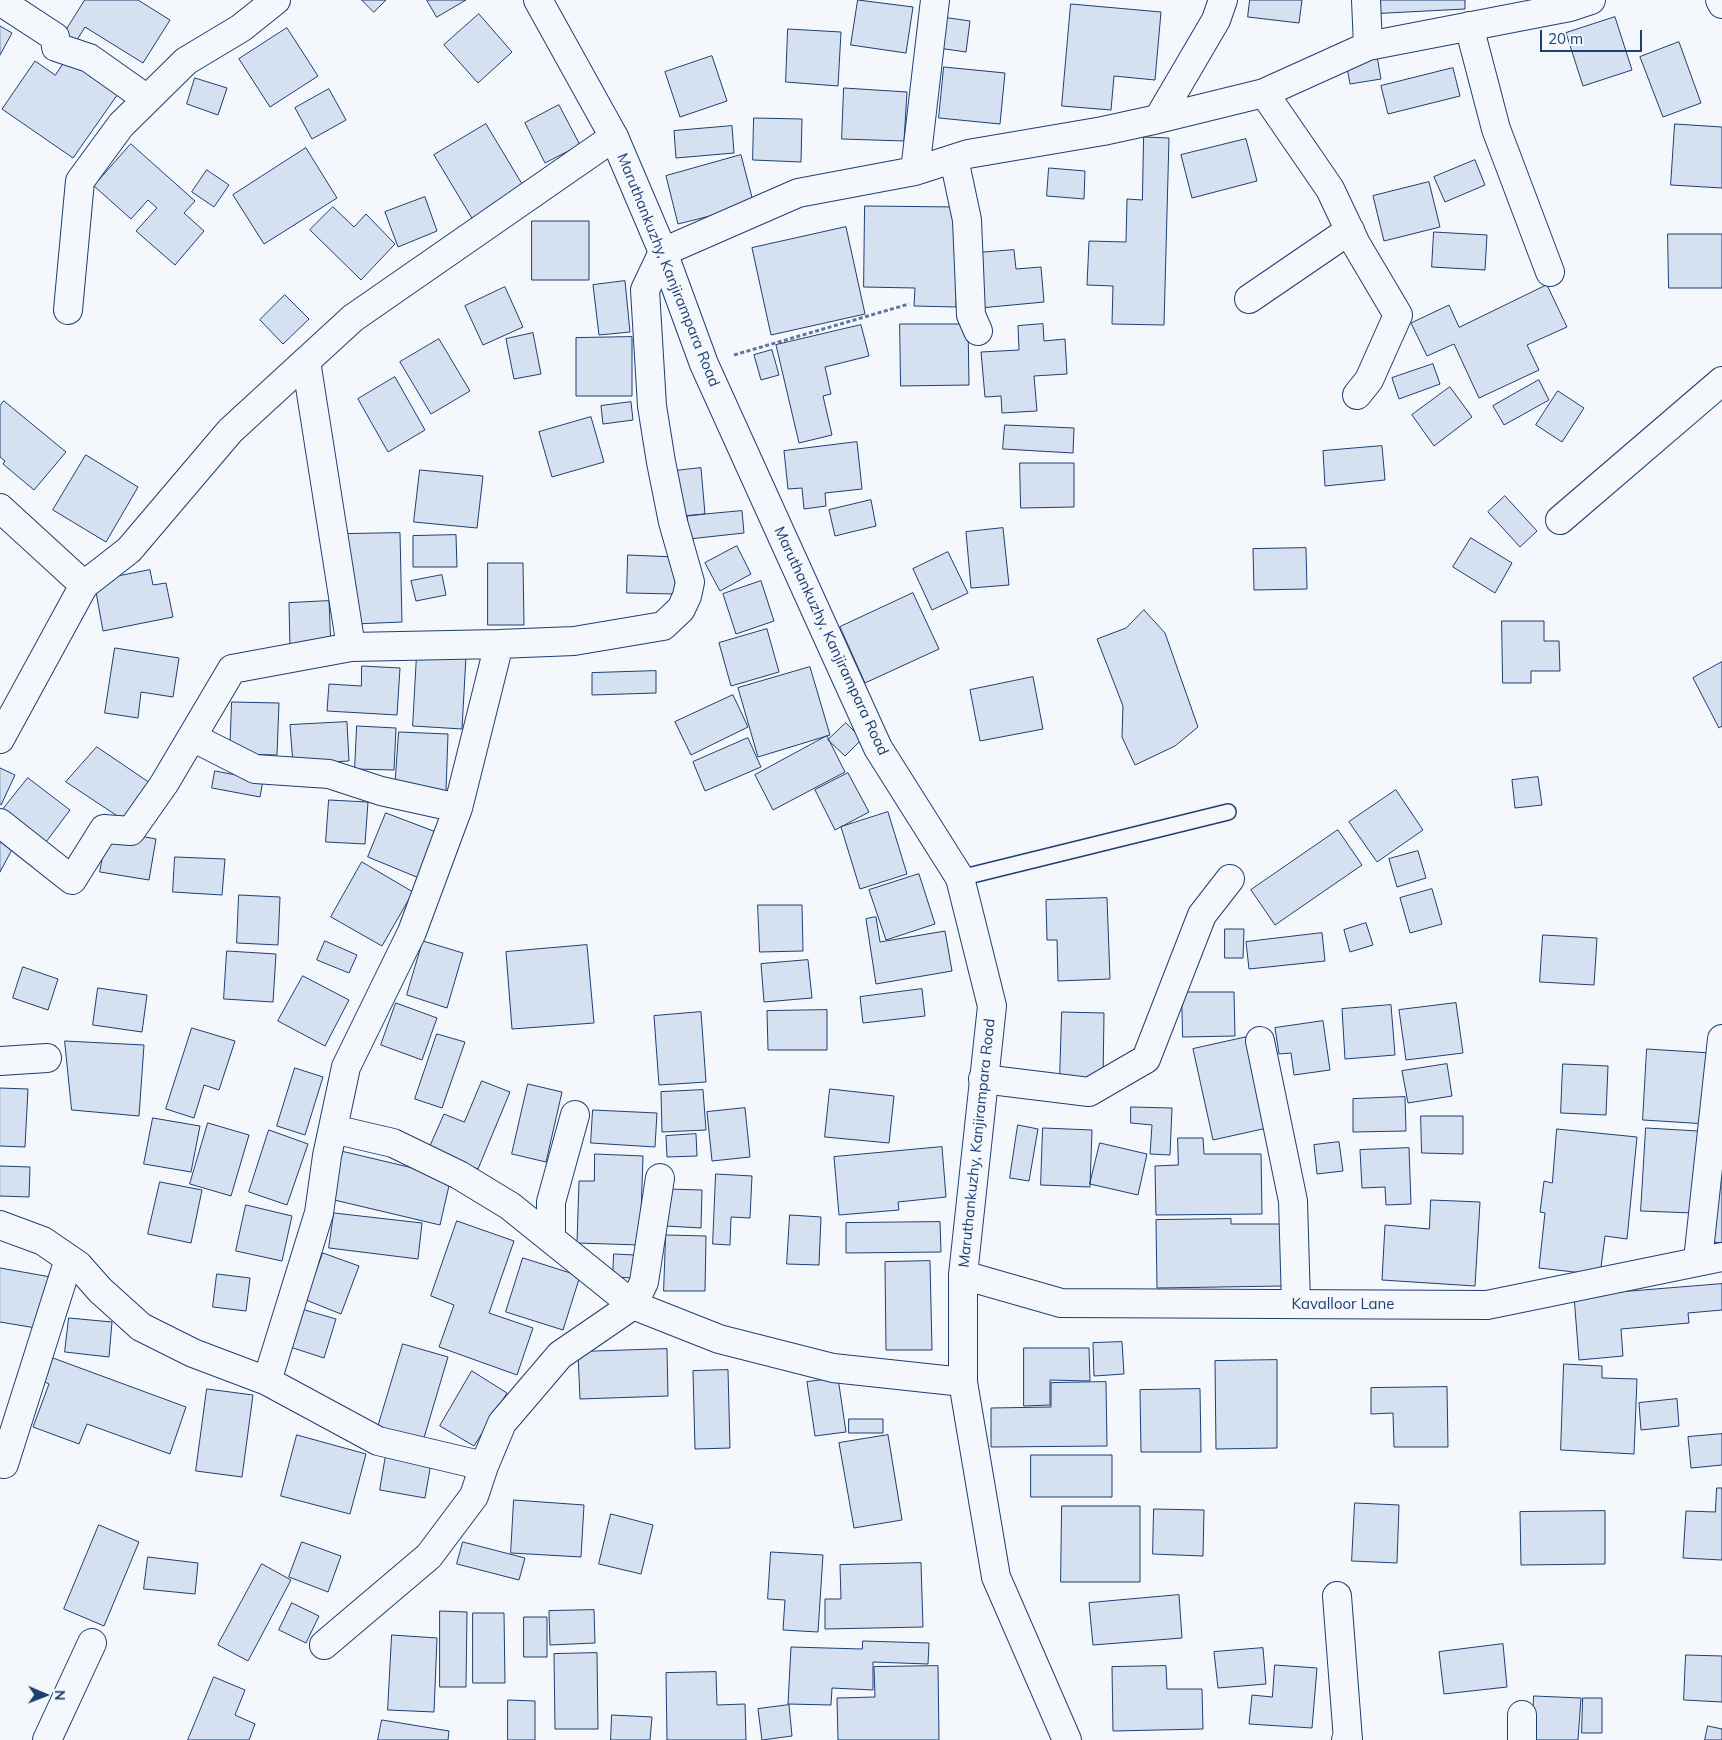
<!DOCTYPE html>
<style>
body{margin:0}
#map{position:relative;width:1722px;height:1740px;overflow:hidden;background:#f4f7fb;font-family:Mulish,sans-serif}
canvas{display:block}
.north{position:absolute;left:20px;top:1670px;width:50px;height:50px;-webkit-text-stroke:4px #f4f7fb;paint-order:stroke;rotate:91deg;font-size:14px;font-weight:700;line-height:20px;text-align:center;color:#1d3f73}
.north::after{content:'';display:block;margin:auto;width:18px;height:22px;background:#1d3f73;clip-path:polygon(50% 0,100% 100%,50% 72%,0 100%)}
.scale{position:absolute;left:1540px;top:30px;width:102px;height:22px;box-sizing:border-box;border:2px solid #1d3f73;border-top:0;padding-left:6px;font-size:15px;line-height:18px;white-space:nowrap;color:#1d3f73;-webkit-text-stroke:4px #f4f7fb;paint-order:stroke}
</style>
<div id="map">
<canvas width="1722" height="1740"></canvas>
<div class="north">N</div>
<div class="scale">20 m</div>
</div>
<script>
const g = document.querySelector('canvas').getContext('2d');
g.lineJoin = 'round';
function fill(path, color) { g.fillStyle = color; g.fill(path, 'evenodd'); }
function stroke(path, color, width, dash) { g.strokeStyle = color; g.lineWidth = width; g.lineCap = dash ? 'butt' : 'round'; g.setLineDash(dash || []); g.stroke(path); }
function label(font, color, halo, rows, align = 'center') {
  g.font = font + ' Mulish,sans-serif'; g.lineWidth = 4; g.setLineDash([]); g.textBaseline = 'middle'; g.strokeStyle = halo; g.fillStyle = color; for (const [text, x, y, turn = 0] of rows) {
    g.save(); g.translate(x, y); g.rotate((+turn || 0) * Math.PI / 180); g.textAlign = isNaN(turn) ? turn : align; if (halo) g.strokeText(text, 0, 0); g.fillText(text, 0, 0); g.restore();
  }
}
const building = new Path2D(`
 M85 0H138L170 20 143 63 85 27 72 48 60 40Z
 M362 0H386L374 12Z
 M427 0H466L437 17Z
 M858 0 913 7 906 53 851 45Z
 M1250 0H1302L1299 23 1248 17Z
 M1367 0H1465V9L1368 14Z
 M1071 4 1161 12 1155 80 1114 76 1111 110 1062 106Z
 M479 14 512 52 478 83 444 45Z
 M942 17 970 21 966 52 938 48Z
 M1615 17 1632 70 1583 86 1566 33Z
 M0 26 12 33 0 55Z
 M287 28 318 76 270 107 239 59Z
 M788 29 841 32 838 86 786 82Z
 M1679 42 1701 103 1663 117 1640 57Z
 M69 55 120 91 73 158 2 109 35 61 55 75Z
 M712 56 727 101 680 117 665 72Z
 M1377 56 1381 79 1350 84 1346 62Z
 M944 67 1005 73 1000 124 939 118Z
 M1453 68 1460 96 1388 114 1381 86Z
 M195 78 227 88 218 115 187 104Z
 M844 88 907 92 904 141 842 139Z
 M329 89 346 120 312 139 295 108Z
 M559 105 580 145 545 163 525 123Z
 M754 118 802 119 801 162 753 160Z
 M486 124 525 189 473 220 434 155Z
 M1675 124 1722 127V188L1671 185Z
 M732 126 734 153 676 158 674 131Z
 M1144 137 1169 138 1164 325 1112 324 1113 286 1087 285 1089 241 1126 242 1127 199 1142 200Z
 M1246 139 1257 181 1192 198 1181 155Z
 M131 144 195 201 184 213 204 231 175 265 136 231 157 208 148 200 131 219 94 186Z
 M306 148 337 198 264 244 233 195Z
 M741 155 754 205 678 224 666 176Z
 M1475 160 1485 185 1445 202 1434 177Z
 M1049 168 1085 171 1084 199 1047 196Z
 M207 170 229 185 214 207 192 192Z
 M1429 182 1440 227 1384 241 1373 196Z
 M425 197 437 231 398 247 385 212Z
 M865 206 958 207 956 307 914 306 915 288 864 287Z
 M333 207 354 227 366 214 395 244 361 280 310 230Z
 M532 221H589V280H532Z
 M846 227 865 314 771 335 752 248Z
 M1434 232 1487 235 1485 270 1432 267Z
 M1668 234H1722V288H1669Z
 M1014 250 1016 269 1041 267 1044 302 980 308 976 253Z
 M625 281 630 332 599 335 593 285Z
 M1547 285 1567 327 1527 345 1539 370 1479 398 1454 344 1427 356 1411 323 1449 305 1459 327Z
 M505 287 523 327 483 345 465 306Z
 M285 295 309 319 283 344 260 320Z
 M900 324H968L969 385 901 386Z
 M1043 324 1044 341 1065 339 1067 374 1034 376 1037 411 1002 413 1001 396 985 397 981 352 1019 350 1018 326Z
 M861 325 869 356 825 367 831 394 823 396 832 435 799 443 776 345Z
 M533 333 541 374 514 379 506 339Z
 M632 337V396H576V338Z
 M439 339 470 391 431 414 400 362Z
 M772 350 779 375 761 380 754 355Z
 M1433 364 1440 384 1399 399 1392 378Z
 M395 377 425 430 388 452 358 399Z
 M1539 380 1549 400 1504 425 1493 406Z
 M1450 387 1472 417 1434 446 1412 415Z
 M1558 391 1584 408 1562 442 1536 425Z
 M4 401 66 452 34 490 3 464 5 461 0 457V406Z
 M631 402 633 420 603 424 601 406Z
 M591 417 604 462 552 477 539 432Z
 M1005 425 1074 428 1073 453 1003 449Z
 M857 442 862 489 825 493 826 506 804 509 802 488 788 489 784 451Z
 M1382 446 1385 480 1325 486 1323 451Z
 M86 455 138 487 106 542 53 510Z
 M1020 463H1074V507L1021 508Z
 M701 468 705 514 678 517 674 471Z
 M420 470 483 476 477 528 414 522Z
 M1505 496 1537 531 1520 547 1488 512Z
 M871 500 876 526 835 536 829 510Z
 M742 511 744 533 689 539 687 516Z
 M1003 528 1009 585 971 588 966 532Z
 M400 533 402 622 354 624 346 534Z
 M456 535 457 567H413V536Z
 M1471 538 1512 563 1495 593 1453 567Z
 M737 546 751 574 720 591 705 563Z
 M1306 548 1307 589 1254 590 1253 549Z
 M948 552 968 593 932 610 913 569Z
 M628 555 676 557 675 594 627 593Z
 M488 563H523L524 625H488Z
 M150 570 153 585 166 583 173 617 103 631 94 581Z
 M442 575 446 595 416 601 411 581Z
 M761 581 774 621 736 634 723 594Z
 M913 593 939 649 865 683 840 627Z
 M329 601 331 648 290 650 289 603Z
 M1144 610 1165 633 1198 727 1175 746 1135 765 1122 737 1123 706 1097 639 1126 628Z
 M1502 621H1544V641H1559L1560 671H1531V683H1503Z
 M767 629 779 672 731 686 719 643Z
 M115 648 179 658 173 697 141 692 138 718 105 713Z
 M417 654 466 656 462 729 413 726Z
 M1722 662V726L1719 728 1693 678Z
 M362 666 400 668 397 715 327 711 329 684 361 686Z
 M810 667 830 735 758 757 738 688Z
 M656 671V693L592 695V673Z
 M1033 677 1043 729 980 741 970 690Z
 M733 695 748 727 691 755 675 722Z
 M232 702 279 703 277 755 230 754Z
 M347 722 349 761 293 764 290 725Z
 M846 723 862 739 845 756 828 740Z
 M357 726 396 728 394 770 355 769Z
 M399 732 448 734 446 791 395 789Z
 M827 736 845 772 773 810 755 775Z
 M748 738 761 767 705 791 693 762Z
 M97 747 153 785 128 823 66 782Z
 M0 768 15 775 1 805 0 804Z
 M215 771 263 780 260 797 212 788Z
 M848 773 869 812 835 830 815 790Z
 M1538 777 1542 805 1515 808 1512 780Z
 M28 778 70 810 40 850 0 813Z
 M1396 790 1423 830 1377 862 1349 822Z
 M329 800 368 802 365 844 326 842Z
 M888 812 907 874 860 889 841 827Z
 M386 813 436 832 419 878 368 857Z
 M108 830 156 839 149 880 100 872Z
 M1338 830 1362 865 1275 925 1251 890Z
 M0 834 16 842 0 872Z
 M1418 851 1426 878 1397 887 1389 859Z
 M175 857 225 859 222 895 173 892Z
 M362 862 413 892 382 946 331 917Z
 M919 874 935 924 886 940 869 890Z
 M1432 889 1442 924 1410 933 1400 898Z
 M239 895 280 897 278 945 237 943Z
 M1107 898 1110 979 1058 981 1057 940H1047L1046 900Z
 M758 905H802L803 951 760 952Z
 M876 917 880 942 945 931 952 971 876 984 866 919Z
 M1366 923 1373 945 1350 952 1344 930Z
 M1225 929H1244L1243 958H1225Z
 M1322 933 1325 961 1249 969 1246 942Z
 M1543 935 1597 938 1594 985 1540 982Z
 M325 941 357 955 349 973 317 960Z
 M423 941 463 953 447 1008 407 995Z
 M587 945 594 1023 512 1029 506 952Z
 M227 951 276 954 273 1002 224 999Z
 M808 960 812 998 764 1002 761 964Z
 M23 967 58 979 48 1010 13 998Z
 M303 976 349 1000 325 1046 278 1021Z
 M98 988 147 995 142 1032 93 1025Z
 M922 989 925 1016 863 1023 860 997Z
 M1182 992H1234L1235 1036 1183 1037Z
 M396 1003 437 1018 422 1060 381 1045Z
 M1456 1003 1463 1053 1406 1060 1399 1010Z
 M1391 1005 1395 1055 1345 1059 1342 1009Z
 M827 1010V1050H768L767 1011Z
 M701 1012 706 1082 659 1085 654 1016Z
 M1062 1012 1104 1013 1103 1081 1060 1079Z
 M1323 1021 1330 1070 1294 1075 1291 1053 1279 1054 1275 1028Z
 M192 1028 235 1041 219 1090 204 1085 194 1118 166 1109Z
 M437 1034 465 1042 442 1108 415 1099Z
 M1247 1037 1267 1128 1213 1140 1193 1049Z
 M65 1041 144 1045 139 1116 72 1110Z
 M1647 1049 1711 1053 1707 1124 1643 1120Z
 M1447 1064 1452 1096 1408 1103 1402 1071Z
 M1563 1064 1608 1066 1606 1115 1561 1113Z
 M295 1068 323 1077 305 1135 277 1126Z
 M482 1081 510 1092 478 1169 429 1148 444 1114 464 1122Z
 M528 1084 562 1092 546 1162 512 1154Z
 M0 1088 28 1089 25 1147 0 1146Z
 M830 1089 894 1096 889 1143 825 1137Z
 M703 1090 706 1130 662 1132 661 1092Z
 M1405 1097 1406 1131 1353 1132V1099Z
 M1131 1107 1172 1108 1170 1155 1150 1154 1152 1125 1131 1123Z
 M745 1108 750 1157 712 1161 707 1112Z
 M593 1110 657 1113 655 1147 591 1143Z
 M1421 1116H1463V1154L1422 1153Z
 M153 1118 200 1126 191 1172 144 1164Z
 M208 1123 249 1135 231 1196 190 1184Z
 M1018 1125 1038 1129 1029 1181 1010 1178Z
 M1043 1128 1092 1130 1090 1187 1041 1185Z
 M1646 1128 1698 1131 1693 1213 1641 1211Z
 M1557 1129 1637 1137 1627 1239 1605 1236 1600 1275 1539 1268 1545 1213 1540 1212 1544 1181 1552 1183Z
 M269 1130 308 1144 287 1205 249 1192Z
 M696 1134 697 1156 667 1157 666 1136Z
 M1178 1138H1203L1204 1154H1261L1262 1214 1156 1215 1155 1166 1178 1165Z
 M1339 1142 1343 1171 1317 1174 1314 1145Z
 M1100 1143 1147 1154 1138 1195 1090 1184Z
 M942 1147 946 1197 898 1202 899 1210 839 1215 834 1157Z
 M1409 1148 1411 1204 1386 1205 1385 1187 1362 1188 1360 1150Z
 M1722 1150V1243L1706 1241Z
 M341 1151 451 1177 440 1225 330 1199Z
 M595 1154 643 1156 640 1245 577 1243 579 1181H594Z
 M0 1166 30 1167 29 1197 0 1196Z
 M716 1174 752 1176 750 1218 731 1217 730 1245 713 1244Z
 M160 1182 202 1190 191 1243 148 1234Z
 M668 1189 702 1190 701 1228 666 1226Z
 M1431 1200 1480 1202 1475 1286 1382 1280 1385 1225 1429 1229Z
 M246 1205 292 1216 282 1261 236 1251Z
 M334 1213 422 1223 418 1259 329 1248Z
 M790 1215 821 1217 819 1265 787 1264Z
 M1231 1219V1224H1281L1282 1286 1157 1288 1156 1220Z
 M457 1221 514 1241 489 1313 533 1328 517 1375 439 1347 454 1305 431 1296Z
 M940 1222 941 1252 846 1253V1223Z
 M666 1235 706 1236 705 1291H664Z
 M323 1253 359 1266 341 1314 306 1300Z
 M614 1254 635 1255 634 1278 613 1277Z
 M523 1258 580 1276 563 1330 506 1312Z
 M930 1261 932 1350H886L885 1262Z
 M0 1268 51 1277 42 1329 0 1322Z
 M217 1274 250 1278 246 1311 213 1307Z
 M1722 1284V1310L1688 1313 1689 1323 1621 1329 1623 1356 1579 1360 1574 1296Z
 M298 1308 336 1319 324 1358 287 1346Z
 M69 1318 112 1322 109 1357 65 1352Z
 M1122 1342 1124 1374 1094 1376 1093 1343Z
 M403 1344 448 1357 423 1441 378 1427Z
 M1024 1348H1089L1090 1381 1050 1380V1405L1024 1406Z
 M667 1349 668 1396 580 1399 578 1352Z
 M53 1358 186 1407 170 1454 87 1424 79 1444 33 1427 49 1384 45 1382Z
 M1277 1360V1448L1216 1449 1215 1361Z
 M1564 1364 1602 1366V1378L1637 1379 1634 1454 1561 1450Z
 M728 1370 730 1448 695 1449 693 1371Z
 M472 1371 507 1393 474 1446 440 1426Z
 M838 1378 846 1432 815 1436 807 1382Z
 M1106 1382 1107 1446 991 1447V1408L1051 1407V1383Z
 M1447 1387 1448 1447H1394L1393 1413 1371 1414V1388Z
 M207 1389 253 1395 242 1477 196 1471Z
 M1200 1389 1201 1452H1141L1140 1390Z
 M1677 1399 1679 1426 1641 1430 1639 1403Z
 M849 1419H883V1433H849Z
 M1722 1434V1465L1691 1468 1688 1437Z
 M297 1435 366 1454 350 1514 281 1496Z
 M888 1435 902 1520 854 1528 839 1443Z
 M386 1455 431 1463 425 1498 380 1490Z
 M1031 1455H1112V1497H1031Z
 M1717 1488H1722V1560L1683 1558 1686 1511 1715 1512Z
 M514 1500 584 1505 581 1557 511 1553Z
 M1355 1503 1399 1505 1397 1563 1352 1561Z
 M1062 1506H1140V1582H1061Z
 M1154 1509 1204 1510 1203 1556 1153 1554Z
 M1605 1511V1564L1521 1565 1520 1512Z
 M611 1514 653 1525 641 1574 599 1564Z
 M99 1525 139 1542 104 1626 64 1609Z
 M302 1542 341 1556 328 1592 289 1577Z
 M463 1542 525 1558 519 1580 457 1564Z
 M771 1552 823 1555 818 1632 783 1630 785 1600 768 1599Z
 M148 1557 198 1563 195 1594 144 1589Z
 M921 1563 923 1627 825 1629V1599H841L840 1565Z
 M262 1564 291 1580 248 1661 218 1645Z
 M1179 1595 1182 1638 1093 1645 1089 1603Z
 M292 1603 319 1616 306 1643 279 1630Z
 M594 1610 595 1643 550 1645 549 1611Z
 M440 1611 467 1612 466 1687H440Z
 M473 1613H504L505 1683H473Z
 M524 1617H547V1657H524Z
 M392 1635 437 1638 434 1712 388 1710Z
 M863 1641 929 1643 928 1664 873 1662V1690L832 1688 831 1705 788 1704 791 1647 862 1649Z
 M1503 1644 1507 1687 1444 1694 1439 1652Z
 M1263 1648 1266 1684 1218 1688 1214 1652Z
 M597 1653 598 1729H555L554 1654Z
 M1686 1655 1722 1656V1702L1684 1700Z
 M1275 1665 1317 1668 1312 1728 1249 1724 1252 1695 1272 1697Z
 M938 1666 939 1740H838L837 1698 875 1697 874 1667Z
 M1166 1666 1167 1689H1202L1203 1729 1113 1731 1112 1667Z
 M716 1672 717 1705 745 1704 746 1740H667L666 1673Z
 M214 1677 245 1690 235 1715 255 1724 249 1740H188Z
 M1534 1696 1581 1698 1578 1740H1532Z
 M1583 1698H1602V1733H1582Z
 M508 1700 535 1701V1740H508Z
 M789 1705 792 1736 762 1740 758 1709Z
 M612 1715 652 1717 650 1740H611Z
 M382 1720 449 1731 448 1740H378Z
 M1708 1726 1722 1729V1740H1705Z`);
const path = new Path2D(`
 M734 355 909 304`);
const service = new Path2D(`
 M960 878 1228 812`);
const minor = new Path2D(`
 M1366 0 1368 46
 M1720 0 1722 4
 M0 1 55 37 56 47 89 58 147 99
 M1469 26 1496 129 1550 272
 M1264 93 1330 189 1356 244 1398 315 1369 380 1357 395
 M1158 119 1216 20 1223 0
 M954 159 967 220 971 315 978 331
 M915 171 935 0
 M1249 299 1350 230
 M68 310 80 181 121 125 186 61 241 28 276 0
 M306 361 351 647 499 644
 M0 508 84 585
 M1560 520 1722 381
 M192 737 255 769 329 774 381 791 458 808
 M0 739 84 585 129 550 230 431 353 318 614 137
 M0 823 72 880 104 829 131 831 164 784 232 669 351 647
 M1260 1041 1293 1201 1296 1303
 M0 1061 47 1058
 M983 1079 1089 1092 1146 1059 1202 915 1230 879
 M333 1129 393 1143 459 1175 510 1206 633 1305 644 1282 660 1178
 M0 1225 43 1241 78 1265 100 1290 141 1327 193 1353 267 1381 378 1441 484 1466 502 1423 560 1355 633 1305 719 1339 833 1368 963 1382
 M551 1237V1202L575 1115
 M1698 1260 1722 1039
 M963 1275 1061 1303 1487 1305 1722 1257
 M267 1381 319 1213 327 1156 346 1067 412 932 458 808 499 644 574 641 663 626 681 609 687 596 690 582 673 522 661 462 652 406 645 290 663 252 798 193 915 171 968 154 1103 131 1158 119 1264 93 1368 46 1570 7 1591 0
 M4 1464 69 1259
 M1337 1596 1348 1740H1346
 M324 1645 429 1556 474 1496 484 1466
 M1522 1715V1740
 M47 1740 92 1643`);
const secondary = new Path2D(`
 M538 0 614 137 663 252 704 364 878 748 960 878 992 1006 963 1275V1382L996 1577 1067 1740`);
const streetNames = [
 ["Maruthankuzhy, Kanjirampara Road",668,270,68],
 ["Maruthankuzhy, Kanjirampara Road",831,641,65],
 ["Maruthankuzhy, Kanjirampara Road",977,1143,-84],
 ["Kavalloor Lane",1343,1304]
];
fill(building, '#d5e0f0');
stroke(building, '#1d3f73', 1);
stroke(service, '#1d3f73', 18);
stroke(minor, '#1d3f73', 30);
stroke(secondary, '#1d3f73', 30);
stroke(path, '#5e769c', 3, [4, 2.5]);
stroke(service, '#f4f7fb', 15);
stroke(minor, '#f4f7fb', 28);
stroke(secondary, '#f4f7fb', 28);
label('15px', '#1d3f73', '#f4f7fb', streetNames);
</script>
